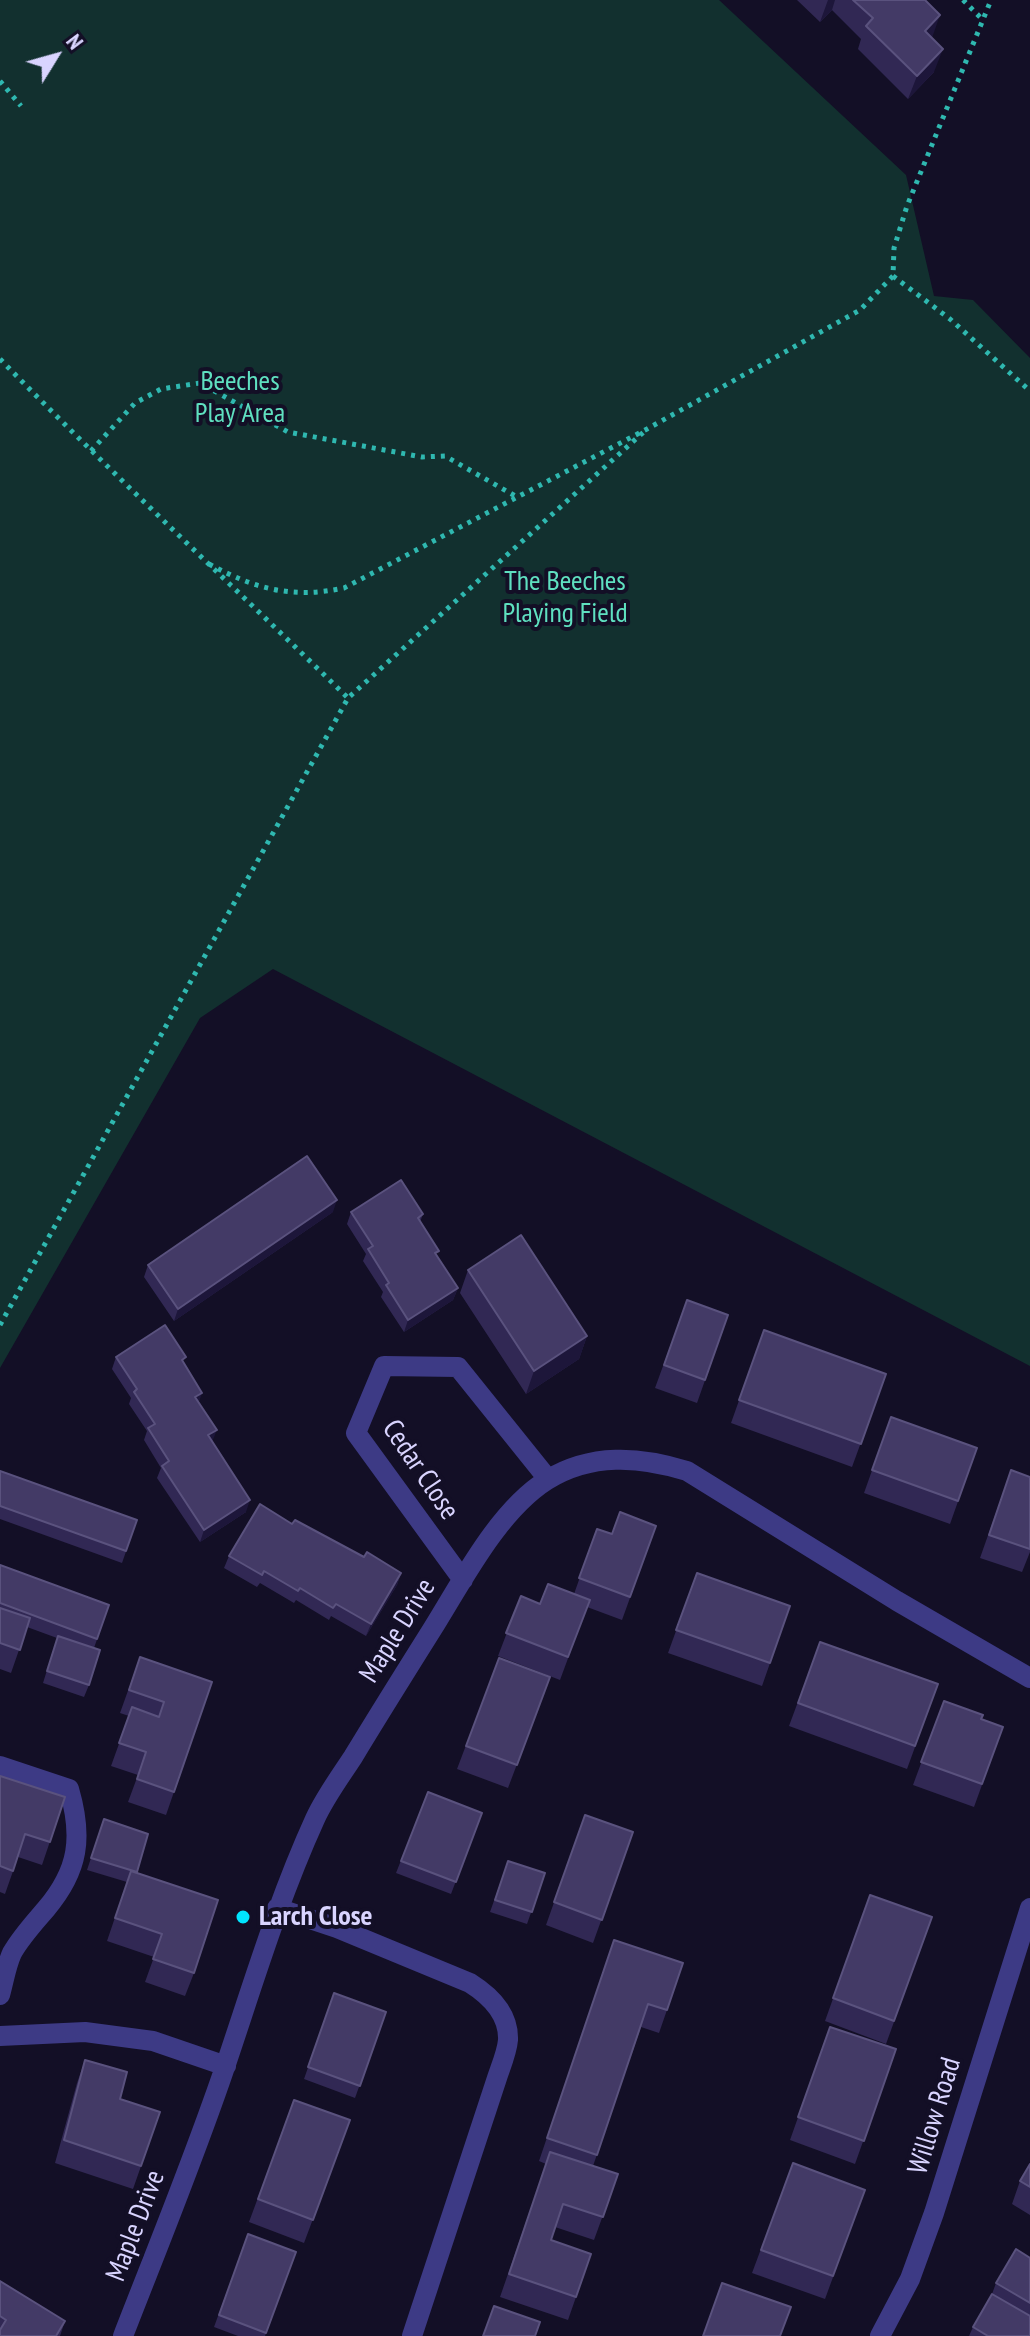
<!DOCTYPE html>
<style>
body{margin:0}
#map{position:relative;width:1030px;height:2336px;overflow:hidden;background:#130f26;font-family:"PT Sans Narrow",sans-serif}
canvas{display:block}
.north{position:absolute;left:16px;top:16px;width:80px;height:80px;-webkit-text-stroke:6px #130f26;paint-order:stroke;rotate:53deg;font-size:22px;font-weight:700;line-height:32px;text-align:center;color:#d9d4ff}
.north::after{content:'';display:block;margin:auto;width:28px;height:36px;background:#d9d4ff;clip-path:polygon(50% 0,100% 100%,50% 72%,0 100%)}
</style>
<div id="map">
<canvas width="1030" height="2336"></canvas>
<div class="north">N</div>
</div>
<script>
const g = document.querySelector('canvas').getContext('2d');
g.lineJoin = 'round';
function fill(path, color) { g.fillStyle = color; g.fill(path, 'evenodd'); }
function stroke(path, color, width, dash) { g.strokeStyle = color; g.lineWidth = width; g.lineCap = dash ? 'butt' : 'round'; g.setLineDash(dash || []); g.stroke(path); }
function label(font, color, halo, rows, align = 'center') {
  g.font = font + ' "PT Sans Narrow",sans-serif'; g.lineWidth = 8; g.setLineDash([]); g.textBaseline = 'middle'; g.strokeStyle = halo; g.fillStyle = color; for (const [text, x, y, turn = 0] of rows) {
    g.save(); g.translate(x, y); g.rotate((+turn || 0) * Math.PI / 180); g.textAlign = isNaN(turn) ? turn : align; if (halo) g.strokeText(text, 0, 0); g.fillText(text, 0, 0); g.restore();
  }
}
const green = new Path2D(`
 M0 0H719L906 175 934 296 973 300 1030 358V1366L273 969 200 1018 0 1368Z`);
const path = new Path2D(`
 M963 0 983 20
 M0 81 21 106
 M893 276 950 319 1030 391
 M0 359C113 475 232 585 348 698
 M91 451 135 403 161 389 200 383 288 432 422 457 445 456 517 497
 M209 564C255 589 292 599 344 588L647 429 860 310 893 276 894 248 907 206 991 0
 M0 1325 348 698 647 429`);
const minor = new Path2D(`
 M463 1580 356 1433 384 1366 458 1367 548 1479
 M0 1766 69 1789C83 1837 79 1870 46 1909 34 1923 21 1937 12 1953 6 1966 4 1981 0 1995
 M277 1908 337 1928 470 1983C489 1995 509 2014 508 2040 507 2052 501 2066 497 2078L412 2336
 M0 2036 85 2032 153 2041 226 2066
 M123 2336C158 2246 195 2156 226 2064 254 1981 279 1898 315 1819 325 1797 340 1777 353 1757 379 1714 406 1671 433 1628 463 1580 498 1511 547 1480 591 1453 639 1456 687 1471L897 1601 1030 1678
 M880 2336 910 2279 934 2213 1030 1908`);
const wall = new Path2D(`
 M797 0H925L932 38 934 72 908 99 858 49 861 39 832 10 820 22Z
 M333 1212 174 1321 144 1277 148 1265Z
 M351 1212 423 1214 420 1222 437 1256 458 1288 453 1300 404 1332 381 1297 383 1292 363 1261 366 1254 347 1224Z
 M468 1270 587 1336 579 1359 526 1394 460 1293Z
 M687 1300 728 1315 697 1403 655 1388Z
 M764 1330 886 1374 852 1467 731 1423Z
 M116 1357 184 1363 212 1442 246 1512 200 1542 157 1478 161 1468 144 1440 147 1431 129 1404 131 1398 112 1369Z
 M891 1417 977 1448 950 1524 864 1493Z
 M1011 1470 1030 1477V1552L1022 1572 980 1558Z
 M0 1471 137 1520 122 1563 0 1519Z
 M292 1524 401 1573 397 1585 366 1636 331 1616 329 1620 296 1600 294 1603 260 1583 257 1587 224 1568 229 1556Z
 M656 1526 622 1620 587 1607 560 1680 498 1656 521 1596 540 1604 574 1594 597 1529 612 1534Z
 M0 1565 109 1605 94 1648 89 1685 84 1697 43 1683 57 1638 27 1627 11 1673 0 1669Z
 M697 1573 790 1606 762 1686 668 1653Z
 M820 1642 938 1684 907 1769 789 1726Z
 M140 1657 212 1682 166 1815 128 1802 138 1775 111 1766 129 1716 120 1713Z
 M499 1658 550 1677 508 1788 457 1769Z
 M944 1701 981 1719 1003 1727 974 1807 913 1785Z
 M0 1776 65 1797 42 1865 18 1857 5 1894 0 1892Z
 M428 1792 482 1813 451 1894 396 1873Z
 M585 1815 633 1832 593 1943 546 1925Z
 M104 1819 136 1873 194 1973 185 1996 145 1982 154 1957 107 1941 127 1882 87 1870Z
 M508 1861 545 1873 527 1924 490 1912Z
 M870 1895 932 1917 886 2044 825 2021Z
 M614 1940 667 2010 659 2033 641 2027 593 2166 618 2174 594 2240 555 2227 551 2240 591 2254 568 2320 500 2297 546 2164 539 2161Z
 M334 1993 386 2012 355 2098 304 2079Z
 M830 2027 896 2049 855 2164 790 2140Z
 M85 2060 120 2099 160 2112 133 2189 55 2163 77 2083Z
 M294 2100 350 2120 304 2243 249 2222Z
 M793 2163 865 2190 825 2299 752 2273Z
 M1030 2164V2215L1012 2204 1020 2181Z
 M248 2234 296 2252 265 2336H238L214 2327Z
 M1030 2258V2336H969L973 2327 992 2294 996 2283Z
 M0 2281 65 2321 60 2336H0Z`);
const shadedWall = new Path2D(`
 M828 0H835L832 10 820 22Z
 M940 15 932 38 925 31Z
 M943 49 934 72 908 99 917 76Z
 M337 1200 333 1212 174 1321 178 1309Z
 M458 1288 453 1300 404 1332 408 1320Z
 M587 1336 579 1359 526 1394 534 1371Z
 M202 1393 198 1405 195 1397Z
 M217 1430 212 1442 208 1435Z
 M250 1500 246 1512 200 1542 204 1530Z
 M401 1573 397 1585 366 1636 371 1624Z`);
const building = new Path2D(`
 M853 0H925L940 15 925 31 943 49 917 76 866 26 873 18Z
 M307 1156 337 1200 178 1309 148 1265Z
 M401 1180 423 1214 418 1218 439 1251 435 1253 458 1288 408 1320 386 1285 389 1283 368 1249 373 1246 351 1212Z
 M521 1235 587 1336 534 1371 468 1270Z
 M687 1300 728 1315 705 1380 664 1365Z
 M165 1325 186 1357 182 1360 202 1393 195 1397 217 1430 208 1435 250 1500 204 1530 162 1466 169 1461 148 1428 155 1424 134 1392 137 1389 116 1357Z
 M764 1330 886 1374 861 1444 739 1400Z
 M891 1417 977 1448 958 1501 872 1470Z
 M1011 1470 1030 1477V1549L989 1535Z
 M0 1471 137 1520 126 1551 0 1506Z
 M260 1504 292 1524 295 1520 364 1557 367 1552 401 1573 371 1624 336 1604 333 1608 300 1588 298 1591 264 1571 262 1575 229 1556Z
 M620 1512 656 1526 630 1597 579 1578 597 1529 612 1534Z
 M0 1565 109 1605 97 1639 0 1603Z
 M697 1573 790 1606 770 1663 676 1630Z
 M548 1584 590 1600 568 1657 506 1633 521 1596 540 1604Z
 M0 1608 30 1618 20 1650 0 1643Z
 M58 1636 100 1650 89 1685 47 1671Z
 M820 1642 938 1684 915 1746 798 1703Z
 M140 1657 212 1682 174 1792 137 1779 146 1752 119 1743 132 1707 159 1717 164 1702 129 1690Z
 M499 1658 550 1677 517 1765 466 1746Z
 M944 1701 983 1715 981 1719 1003 1727 982 1784 921 1762Z
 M0 1776 65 1797 50 1842 25 1834 13 1871 0 1866Z
 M428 1792 482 1813 456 1882 401 1861Z
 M585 1815 633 1832 602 1920 554 1902Z
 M104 1819 148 1834 137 1872 91 1858Z
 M508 1861 545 1873 532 1912 495 1900Z
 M131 1871 218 1900 194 1973 153 1959 162 1934 115 1918Z
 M870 1895 932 1917 894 2021 833 1998Z
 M614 1940 683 1963 667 2010 648 2004 597 2155 547 2138Z
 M334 1993 386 2012 360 2086 308 2067Z
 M830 2027 896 2049 864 2141 798 2117Z
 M85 2060 127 2072 120 2099 160 2112 141 2166 64 2140Z
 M294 2100 350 2120 313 2220 258 2199Z
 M550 2152 618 2174 603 2217 563 2204 551 2240 591 2254 576 2297 509 2274Z
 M793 2163 865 2190 833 2276 761 2250Z
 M1030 2164V2187L1020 2181Z
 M248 2234 296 2252 266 2333 219 2315Z
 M1016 2249 1030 2258V2303L996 2283Z
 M0 2281 65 2321 56 2336H0V2330L6 2320 0 2316Z
 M722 2283 791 2307 780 2336H703Z
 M992 2294 1030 2316V2336H988L973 2327Z
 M494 2306 540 2322 535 2336H483Z`);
const markers = [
 [243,1917,8,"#00e5ff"]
];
const parkNames = [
 ["Beeches",240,382],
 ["Play Area",240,414],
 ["The Beeches",565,582],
 ["Playing Field",565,614]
];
const streetNames = [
 ["Cedar Close",420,1470,56],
 ["Maple Drive",398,1631,-58],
 ["Willow Road",935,2116,-73],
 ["Maple Drive",136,2226,-69]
];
const poiNames = [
 ["Larch Close",259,1917]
];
fill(green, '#12302f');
stroke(path, '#2fb8b0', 5, [4, 6]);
stroke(minor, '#3d3a85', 20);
fill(wall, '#312854');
fill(shadedWall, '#1d163a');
fill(building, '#433a66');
stroke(building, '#5a527e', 2);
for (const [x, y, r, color] of markers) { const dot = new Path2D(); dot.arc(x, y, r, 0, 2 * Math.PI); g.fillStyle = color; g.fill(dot); stroke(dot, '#130f26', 3); }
label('28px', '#5fe0c0', '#130f26', parkNames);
label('28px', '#d9d4ff', '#130f26', streetNames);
label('bold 28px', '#d9d4ff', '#130f26', poiNames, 'left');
</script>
